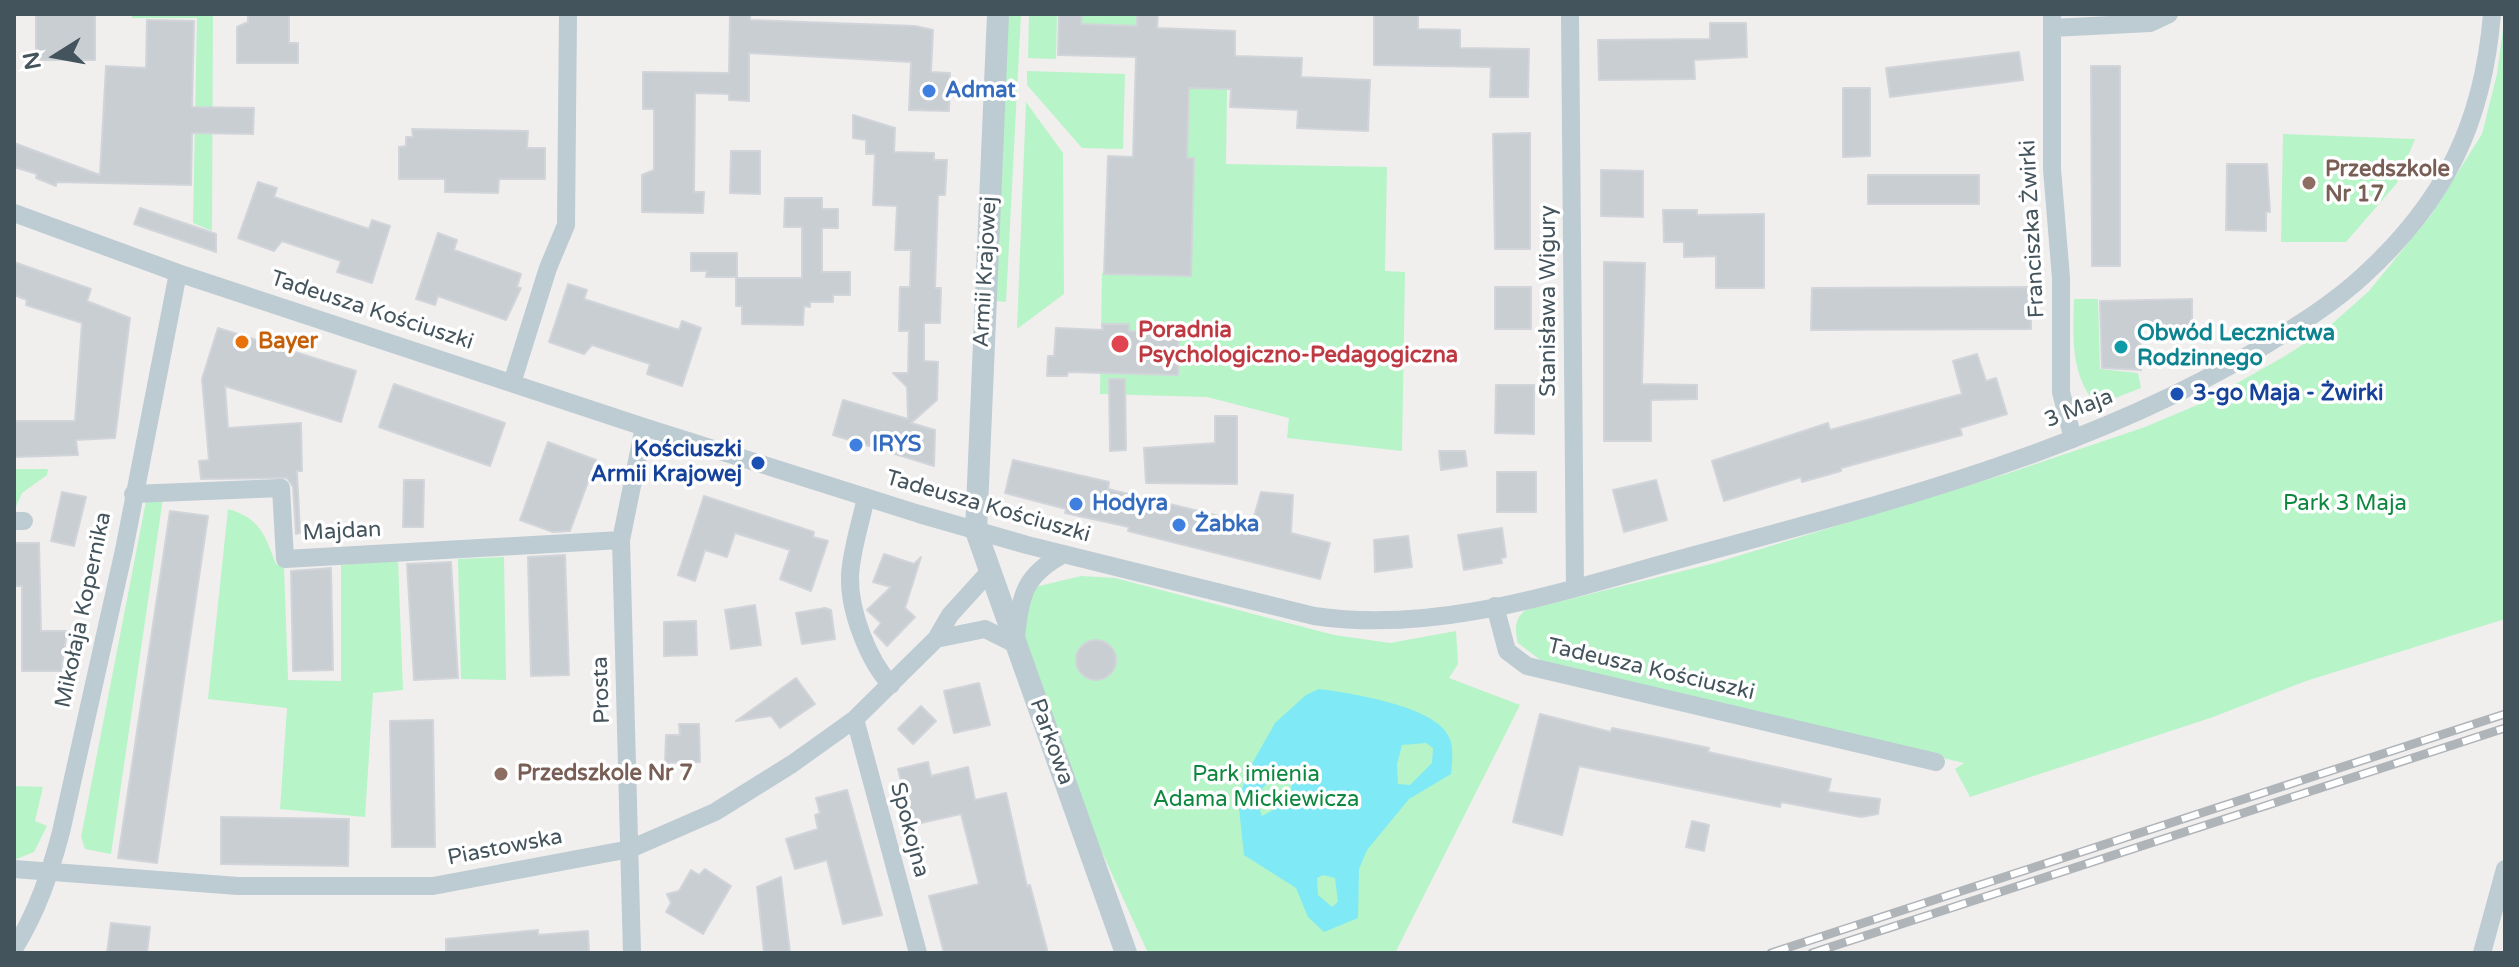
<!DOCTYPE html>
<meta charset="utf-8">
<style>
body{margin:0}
#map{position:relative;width:2519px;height:967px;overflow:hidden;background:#f1eeee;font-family:"Varela Round",sans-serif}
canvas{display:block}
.frame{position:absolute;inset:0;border:16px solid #44545d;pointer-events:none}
.north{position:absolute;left:16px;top:16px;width:80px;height:80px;-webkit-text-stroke:6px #fff;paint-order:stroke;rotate:259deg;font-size:22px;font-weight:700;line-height:32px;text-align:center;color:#44545d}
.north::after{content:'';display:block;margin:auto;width:28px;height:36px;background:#44545d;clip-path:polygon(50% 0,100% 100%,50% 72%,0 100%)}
</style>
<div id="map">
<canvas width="2519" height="967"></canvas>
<div class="frame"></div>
<div class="north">N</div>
</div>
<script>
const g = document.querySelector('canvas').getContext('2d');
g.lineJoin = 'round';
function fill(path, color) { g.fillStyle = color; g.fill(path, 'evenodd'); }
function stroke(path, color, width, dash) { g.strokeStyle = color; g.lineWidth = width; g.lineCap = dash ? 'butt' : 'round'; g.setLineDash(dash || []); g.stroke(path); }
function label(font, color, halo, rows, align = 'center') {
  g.font = font + ' "Varela Round",sans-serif'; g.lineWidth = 7; g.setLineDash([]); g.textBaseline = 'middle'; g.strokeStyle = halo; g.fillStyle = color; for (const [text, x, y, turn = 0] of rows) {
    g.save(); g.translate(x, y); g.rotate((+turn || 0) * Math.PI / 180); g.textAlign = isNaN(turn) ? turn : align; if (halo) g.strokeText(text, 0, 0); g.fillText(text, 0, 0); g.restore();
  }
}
const green = new Path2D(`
 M132 14H213L212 231 193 223 197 18H132Z
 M1006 14H1021L1006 302 996 301Z
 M1029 14H1057L1056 59 1028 58Z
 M1082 14H1137L1136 26 1081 24Z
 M2505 14V619L2306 681 2213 717 1970 797 1955 769 1964 763 1547 665 1518 643C1515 630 1514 618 1526 610L1715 563 2006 474 2145 427 2202 403 2285 356 2324 331 2369 291 2431 215 2482 134 2497 74Z
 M1027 71 1125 74 1123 149 1082 148 1027 85Z
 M1189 88 1227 89 1226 164 1387 167 1385 271 1405 272 1402 451 1287 438 1289 418 1207 397 1100 394 1102 273 1191 276 1194 159 1187 158Z
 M1026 102 1063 153 1064 294 1017 329Z
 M2283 134 2415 139 2397 183 2346 242H2281Z
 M2074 299H2098L2100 369 2138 373 2141 388 2097 405C2070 376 2073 337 2074 299Z
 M14 469H48L47 475 22 493 14 511Z
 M163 498 111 854 85 849 81 837 146 501Z
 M228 509C260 518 265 535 276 564L284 567 288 680 341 681V565L398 560 403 690 373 693 365 817 280 809 287 708 208 699Z
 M504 557 506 680 461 679 458 559Z
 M1081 576 1115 578 1334 635 1390 643 1456 631 1458 664 1449 678 1520 705 1395 953H1148L1096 839 1013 621 1031 588Z
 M14 786 43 787 35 821 47 826 34 852 14 860Z`);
const water = new Path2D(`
 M1319 689C1350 693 1436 706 1449 737 1454 748 1452 762 1451 774L1409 799 1367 850 1359 869 1358 918 1324 932 1308 917 1296 888 1244 855 1238 799 1253 762 1275 723 1306 695ZM1426 743 1433 748 1432 763 1410 785 1398 784 1397 764 1402 745ZM1283 773 1292 782 1290 801 1262 816 1256 799C1262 786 1270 779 1283 773ZM1323 875 1335 878 1338 902 1332 907 1318 895 1317 878Z`);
const building = new Path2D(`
 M36 14H95V60H36Z
 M248 14H289V43H298V63H237V27L248 22Z
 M730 14H750V20L915 26 933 30 931 72 950 73 949 111 909 110 911 62 749 53V101L729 100V94L695 93 694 192H704L703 213 642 212V175L654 170V109H643V72L729 73Z
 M1059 14H1082L1081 24 1137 26V14H1158L1157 28 1235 31V56L1302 58 1301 77 1370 80 1368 131 1297 128 1298 110 1230 107 1231 89 1189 88 1187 158H1194L1191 276 1104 274 1108 156 1133 157 1136 57 1058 55Z
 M1374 14H1418V29L1460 30V48L1529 49 1528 97H1490L1491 67 1374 65Z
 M147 20 194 21 192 107 254 108 253 134 192 133 191 185 56 182V186L36 178 37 174 14 167V143L100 175 106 66 146 68Z
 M1710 23H1746L1747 57 1694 60 1695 79 1599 80 1598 40 1710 39Z
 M2019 52 2023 80 1890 97 1886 68Z
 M2091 66H2120V266H2092Z
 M1843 88H1870V156L1843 157Z
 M853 115 895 128 894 152 934 153V160H947L945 195H938L935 288H941L940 323H924V361L938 362 937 400 911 423 935 430 934 466 833 435 843 400 908 419 907 387 893 373H908L909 331H899L900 287H910L911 250H895L897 206 873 205 875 154H866V140L853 138Z
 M412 129 528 131 527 148H545V179H499L498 193 445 192V179H399V147L406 146V137H413Z
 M1530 133V249H1495L1493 134Z
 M731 151H760V194L730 193Z
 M2227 164H2267L2270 212H2266V231L2226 230Z
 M1601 170 1643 171V217L1601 216Z
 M1868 175H1979V204H1868Z
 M258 182 277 188 274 197 369 229 372 220 390 226 372 283 337 272 341 261 282 241 274 251 238 238Z
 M785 198H822V209H838V228H822V272H850V295H833V302H810V307L804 306 803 325 742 324V306H736V278H802V227H784Z
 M140 208 216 234V252L134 224Z
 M1663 210H1697V215L1764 214V288H1716V256L1684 257V242H1664Z
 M438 233 457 240 454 250 521 274 517 287 521 288 506 320 438 296 435 305 416 299Z
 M691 253H737V277H706L707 271H691Z
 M14 262 91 289 87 301 130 318 115 438 76 440 78 455 14 457V421H75L82 323 26 305 27 300 14 295Z
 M1604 262 1645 263 1642 384 1697 385V399L1651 400V441H1604Z
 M568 284 587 290 584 299 679 330 682 321 701 328 682 386 647 374 650 364 592 345 584 354 549 342Z
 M1495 287H1531V329H1495Z
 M2031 287V329L1811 330 1812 288Z
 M2192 299V326H2140L2141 370 2102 368 2100 301Z
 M1102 324H1129V331L1179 332 1178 375 1068 372 1067 376H1047L1048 356H1054L1056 328 1103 330Z
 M218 328 356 371 341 422 225 386 228 428 301 423 302 471H297L300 533 296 534 293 487 287 478 201 479 199 461 209 460 202 379Z
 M1977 354 1986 381 1996 378 2007 414 1960 428 1962 435 1841 468V471L1802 482 1801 477 1724 501 1712 461 1828 423 1830 430 1962 394 1953 361Z
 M1109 379H1125L1126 450 1110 451Z
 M394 384 505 423 490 466 379 427Z
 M1496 385H1534V434L1495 433Z
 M1215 416H1237V484L1146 483 1144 448 1215 443Z
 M548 442 596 460 570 531 553 532 520 520Z
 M1439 451H1465L1467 466 1441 470Z
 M1013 460 1109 482 1108 489 1252 524 1261 492 1293 495 1291 533 1330 543 1320 579 1128 531 1129 527 1065 513 1066 509 1005 493Z
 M1497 472H1536V512H1497Z
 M404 480H424L423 527H403Z
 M1656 480 1667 520 1624 532 1613 490Z
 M62 492 86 497 74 546 51 541Z
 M704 496 814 532 813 537 828 541 811 591 780 579 790 550 735 533 727 557 705 550 695 581 678 575Z
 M170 511 208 516 157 863 118 858Z
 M1502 528 1506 557 1501 558 1502 563 1464 570 1458 535Z
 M1408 536 1412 567 1375 572 1374 540Z
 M14 543H39L41 631H67L61 671H22V586H14Z
 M884 554 914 564 921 557 905 608 915 617 887 646 874 632 881 623 867 610 891 587 873 582Z
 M565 555 569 675 531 676 528 557Z
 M451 562 458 678 414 680 407 564Z
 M331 568 333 670 293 671 291 571Z
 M755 605 761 645 731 649 725 610Z
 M825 608 831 610 835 639 802 644 796 613Z
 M696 621 697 655 664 656V622Z
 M1076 660a20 20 0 1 1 40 0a20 20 0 1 1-40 0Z
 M796 678 815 704 780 728 771 716 736 721Z
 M979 683 990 725 954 733 944 691Z
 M921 706 936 721 913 744 898 729Z
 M1540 714 1611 732 1612 728 1667 739 1709 748 1708 752 1831 779 1828 792 1880 799 1878 814 1861 817 1781 802 1780 807 1579 766 1562 835 1513 822Z
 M433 720 435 847H392L390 721Z
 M679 724H699L700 762 665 763 666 735H680Z
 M928 762 931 776 968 767 975 800 1006 793 1027 886 1030 885 1048 953H944L929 896 979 884 961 814 912 825 898 769Z
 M847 790 882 915 843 924 827 860 795 869 786 839 818 829 815 815 820 813 816 798Z
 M221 817 349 819 348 866 221 864Z
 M1692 821 1709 825 1704 851 1686 847Z
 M705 869 731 886 703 934 666 912 671 903 667 894 679 891 691 870 699 875Z
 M781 877 790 953H764L757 887Z
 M111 923 150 927 147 953H107Z
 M538 930V935L588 931 589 953H446V939Z`);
const minor = new Path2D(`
 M1570 14 1575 587
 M2052 14V169L2061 278V392L2073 439
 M2052 28 2150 23 2169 14
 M14 213 178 273 644 427 919 514 1027 545 1314 616C1442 635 1568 589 1691 556 1883 504 2087 452 2259 349 2295 327 2333 304 2364 275 2445 201 2483 123 2492 14
 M512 383 548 268 566 225 568 14
 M133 494 281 488 285 559 621 540
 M866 497C861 522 851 551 850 576 849 611 868 660 891 685
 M14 521H24
 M1495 606 1507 651 1527 666 1936 762
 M936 639 985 629 1015 644C1021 599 1020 577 1064 554
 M855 719 918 953
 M14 869 238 886H433L630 849 715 812 792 764 855 719 936 639 950 615 990 571
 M14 949C37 912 50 874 61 832L124 550 178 273
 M632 953 621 540 644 427
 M2482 953 2505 869`);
const tertiary = new Path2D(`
 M998 14 976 531 1126 953`);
const rail = new Path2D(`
 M1771 953 2505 714
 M1812 953 2505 728`);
const markers = [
 [929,91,8,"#3f7fe0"],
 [2309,183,8,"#8d6e63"],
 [242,342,8,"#e8710a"],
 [1120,344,10,"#e0444e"],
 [2121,347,8,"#0f9aa8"],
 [2177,394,8,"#1a4fb4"],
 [856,445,8,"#3f7fe0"],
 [758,463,8,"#1a4fb4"],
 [1076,504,8,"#3f7fe0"],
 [1179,525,8,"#3f7fe0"],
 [501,774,8,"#8d6e63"]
];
const shopNames = [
 ["Admat",945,91],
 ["IRYS",872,445],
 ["Hodyra",1092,504],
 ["Żabka",1195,525]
];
const educationNames = [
 ["Przedszkole",2325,170],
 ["Nr 17",2325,195],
 ["Przedszkole Nr 7",517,774]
];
const streetNames = [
 ["Franciszka Żwirki",2033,229,-93],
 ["Armii Krajowej",986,272,-87],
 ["Stanisława Wigury",1549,301,-90],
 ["Tadeusza Kościuszki",372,311,18],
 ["3 Maja",2079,409,-21],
 ["Tadeusza Kościuszki",988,507,16],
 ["Majdan",342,532,-3],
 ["Mikołaja Kopernika",84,610,-78],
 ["Tadeusza Kościuszki",1651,670,13],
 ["Prosta",602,690,-92],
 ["Parkowa",1051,742,70],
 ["Spokojna",909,830,75],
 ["Piastowska",505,848,-11]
];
const healthNames = [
 ["Poradnia",1138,331],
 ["Psychologiczno-Pedagogiczna",1138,356]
];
const cultureNames = [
 ["Obwód Lecznictwa",2137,334],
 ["Rodzinnego",2137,359]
];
const foodNames = [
 ["Bayer",258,342]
];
const transitNames = [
 ["3-go Maja - Żwirki",2193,394],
 ["Kościuszki",742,450,"right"],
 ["Armii Krajowej",742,475,"right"]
];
const parkNames = [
 ["Park 3 Maja",2345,504],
 ["Park imienia",1256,775],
 ["Adama Mickiewicza",1256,800]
];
fill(green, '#b7f4c8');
fill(water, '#7fe9f6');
fill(building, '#c9ced3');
stroke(building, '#d1d5da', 2);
stroke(minor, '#bdcbd2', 18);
stroke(tertiary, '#bdcbd2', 22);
stroke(rail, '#afb4b9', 9);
stroke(rail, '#fff', 6, [18]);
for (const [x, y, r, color] of markers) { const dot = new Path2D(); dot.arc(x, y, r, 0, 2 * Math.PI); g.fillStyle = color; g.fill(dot); stroke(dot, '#fff', 3); }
label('bold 22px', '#366cbe', '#fff', shopNames, 'left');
label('bold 22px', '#785e54', '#fff', educationNames, 'left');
label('22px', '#44545d', '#fff', streetNames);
label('bold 22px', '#be3a42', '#fff', healthNames, 'left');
label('bold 22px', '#0d838f', '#fff', cultureNames, 'left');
label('bold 22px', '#c56008', '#fff', foodNames, 'left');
label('bold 22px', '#164399', '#fff', transitNames, 'left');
label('22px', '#0c873d', '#fff', parkNames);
</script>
